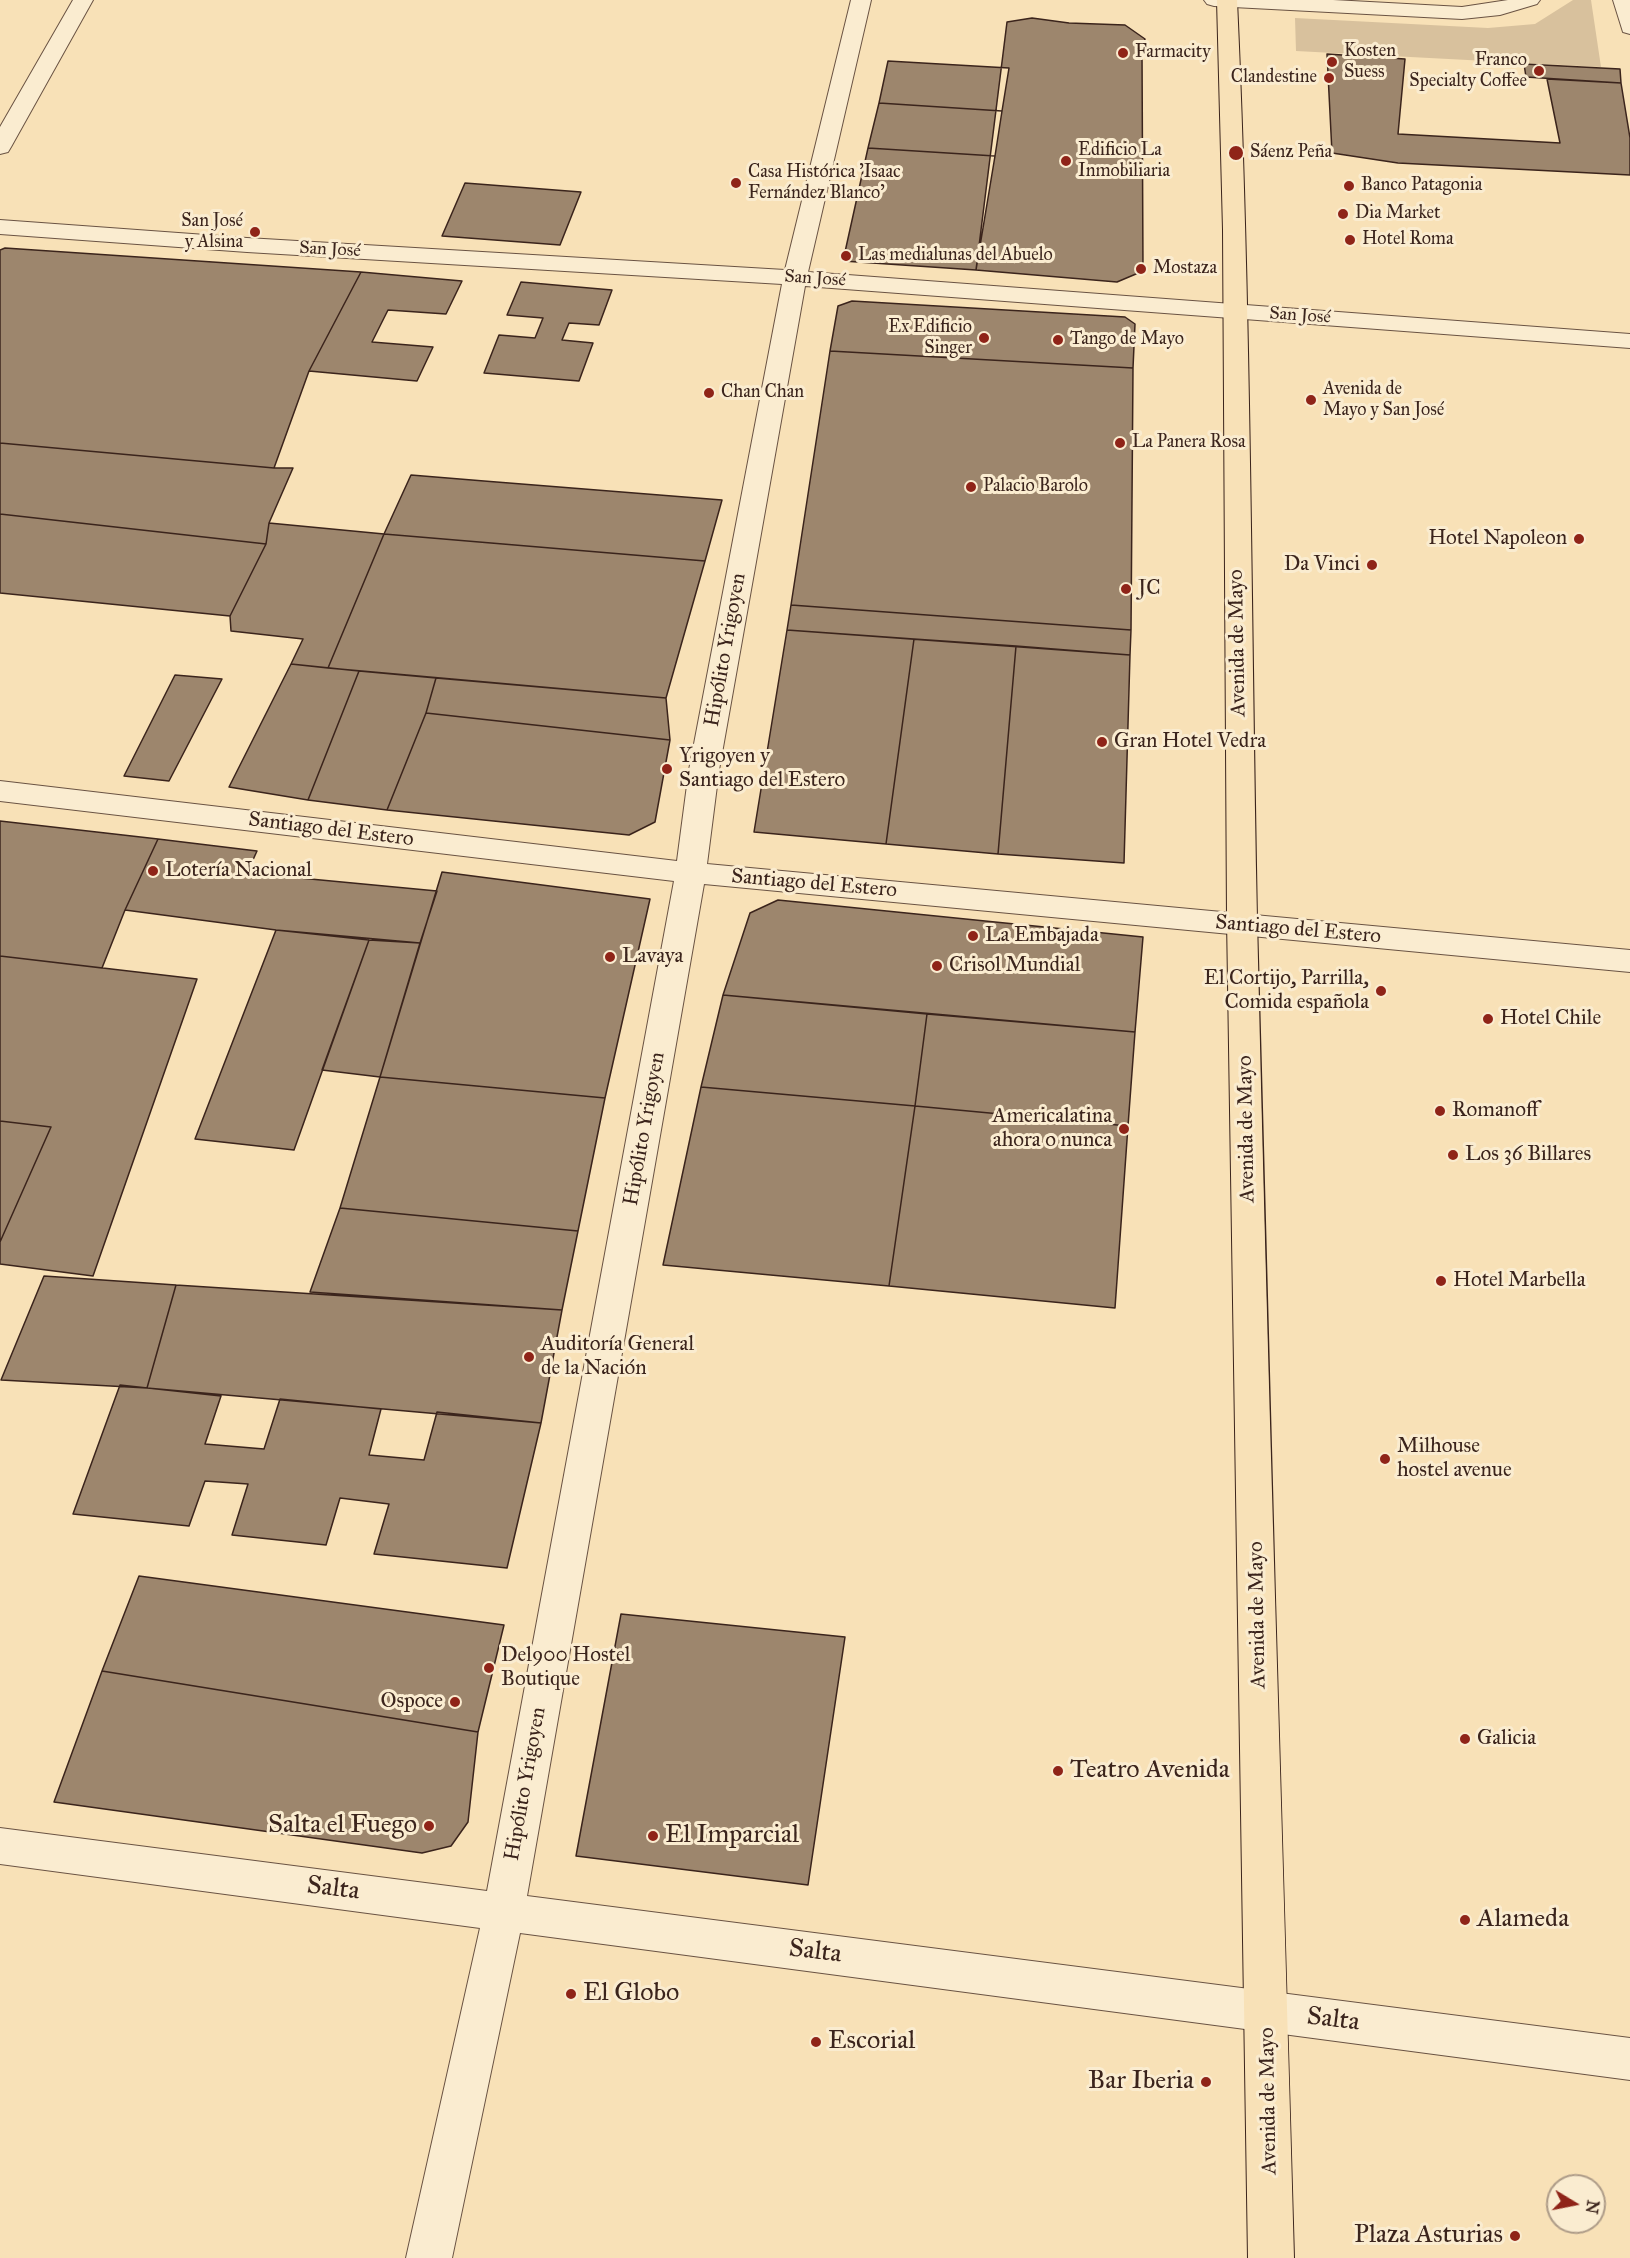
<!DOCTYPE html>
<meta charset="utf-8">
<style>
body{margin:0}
#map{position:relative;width:1630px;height:2258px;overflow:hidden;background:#f8e1b7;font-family:"IM FELL Great Primer",serif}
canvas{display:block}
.north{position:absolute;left:1546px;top:2174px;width:60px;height:60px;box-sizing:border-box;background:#faecd0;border:2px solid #ae9c88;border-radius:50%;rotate:100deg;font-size:16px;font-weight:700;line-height:24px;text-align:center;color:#3b241c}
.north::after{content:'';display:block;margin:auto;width:21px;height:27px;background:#8f2418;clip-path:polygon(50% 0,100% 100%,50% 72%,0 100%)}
</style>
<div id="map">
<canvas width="1630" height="2258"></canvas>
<div class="north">N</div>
</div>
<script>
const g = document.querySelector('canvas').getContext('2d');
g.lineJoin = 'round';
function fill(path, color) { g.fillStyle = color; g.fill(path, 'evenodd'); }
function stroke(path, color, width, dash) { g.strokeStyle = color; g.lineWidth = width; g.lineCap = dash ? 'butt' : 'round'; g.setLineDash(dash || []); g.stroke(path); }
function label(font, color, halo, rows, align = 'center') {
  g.font = font + ' "IM FELL Great Primer",serif'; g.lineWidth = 6; g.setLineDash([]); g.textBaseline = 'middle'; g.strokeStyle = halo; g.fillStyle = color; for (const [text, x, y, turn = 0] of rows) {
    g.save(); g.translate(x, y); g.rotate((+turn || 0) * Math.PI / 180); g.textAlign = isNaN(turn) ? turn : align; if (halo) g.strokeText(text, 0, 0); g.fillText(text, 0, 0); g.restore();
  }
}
const green = new Path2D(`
 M1573 0H1591L1601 67 1296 51 1295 18 1488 28 1535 24Z`);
const building = new Path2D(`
 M1032 18 1069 23 1125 25 1145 39 1142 52 1143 271 1117 282 976 270 1007 22Z
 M1327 54 1405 59 1398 134 1560 143 1547 79 1621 83 1630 138V175L1398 163 1332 153Z
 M888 61 1009 68 1002 111 879 103Z
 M1524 64 1620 69 1621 83 1526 77Z
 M879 103 1002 111 995 156 868 148Z
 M868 148 995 156 976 270 843 261Z
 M465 183 581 192 560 245 442 236Z
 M5 248 361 272 309 371 274 468 0 443V250Z
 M361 272 462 281 446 314 388 310 372 342 433 347 417 381 309 371Z
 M521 282 612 290 599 325 569 323 562 340 593 343 579 381 484 373 499 335 535 338 543 318 507 315Z
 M852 301 1125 317 1135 324 1133 368 830 351 838 306Z
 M830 351 1133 368 1131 630 791 605Z
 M0 443 274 468H293L269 523 266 544 0 514Z
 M411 475 484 481 722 500 705 561 384 534Z
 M0 514 266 544 230 616 0 593Z
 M269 523 384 534 328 668 291 664 303 639 231 631 230 616 266 544Z
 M384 534 705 561 666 698 328 668Z
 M791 605 1131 630 1130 655 787 630Z
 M787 630 914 639 886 844 754 832Z
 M914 639 1016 646 998 854 886 844Z
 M1016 646 1130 655 1124 863 998 854Z
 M291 664 359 671 308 800 229 787Z
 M359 671 436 678 426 713 387 810 308 800Z
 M175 675 222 679 169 781 124 776Z
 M436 678 666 698 670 740 426 713Z
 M426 713 670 740 655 822 629 835 387 810Z
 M0 821 158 839 125 910 102 968 0 956Z
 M158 839 257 851 247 873 437 891 420 943 276 930 125 910Z
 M442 872 650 899 605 1098 380 1077Z
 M778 900 1143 937 1135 1032 723 995 750 913Z
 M276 930 369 940 294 1150 195 1139Z
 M369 940 420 943 380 1077 322 1070Z
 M0 956 197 979 93 1276 0 1264V1242L51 1127 0 1121Z
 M723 995 927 1014 915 1106 701 1087Z
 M927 1014 1135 1032 1128 1126 915 1106Z
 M380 1077 605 1098 578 1231 340 1208Z
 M701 1087 915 1106 889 1286 663 1265Z
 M915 1106 1128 1126 1115 1308 889 1286Z
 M0 1121 51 1127 0 1242Z
 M340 1208 578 1231 562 1310 310 1292Z
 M44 1276 176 1285 147 1388 1 1380Z
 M176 1285 562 1310 541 1423 147 1388Z
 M120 1385 221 1396 205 1444 264 1449 280 1399 381 1409 369 1455 424 1460 437 1412 541 1423 507 1568 374 1554 389 1504 340 1498 326 1545 232 1535 248 1484 205 1481 189 1526 73 1514Z
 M139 1576 504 1625 478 1732 102 1671Z
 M621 1614 845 1637 808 1885 576 1856Z
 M102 1671 478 1732 468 1822 451 1846 422 1853 54 1802Z`);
const minor = new Path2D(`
 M73 0H93L11 147 8 152 0 154V127Z
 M851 0H871L808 272 1630 334V348L805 286 719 770 707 864 1630 950V972L704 884 527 1896 1630 2038V2080L520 1933 452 2258H406L480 1928 0 1864V1828L487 1891 674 881 0 801V781L677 861 689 770 782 284 247 252 0 234V220L247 238 785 270Z
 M1613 0H1630V34L1623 32Z`);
const tertiary = new Path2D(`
 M1204 0H1333L1462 7 1508 0H1540L1537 4 1500 15 1462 19 1214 6 1207 4Z`);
const primary = new Path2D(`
 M1217 0H1237C1251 306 1251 613 1257 919 1267 1365 1282 1812 1294 2258H1248L1227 919 1223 230Z`);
const markers = [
 [1123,53,6,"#8f2418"],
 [1332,62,6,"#8f2418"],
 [1539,71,6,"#8f2418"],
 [1329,78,6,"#8f2418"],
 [1236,153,8,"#8f2418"],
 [1066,161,6,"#8f2418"],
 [736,183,6,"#8f2418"],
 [1349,186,6,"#8f2418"],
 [1343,214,6,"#8f2418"],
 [255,232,6,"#8f2418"],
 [1350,240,6,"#8f2418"],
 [846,256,6,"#8f2418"],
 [1141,269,6,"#8f2418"],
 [984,338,6,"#8f2418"],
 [1058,340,6,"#8f2418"],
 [709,393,6,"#8f2418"],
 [1311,400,6,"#8f2418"],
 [1120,443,6,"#8f2418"],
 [971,487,6,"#8f2418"],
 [1579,539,6,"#8f2418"],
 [1372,565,6,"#8f2418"],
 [1126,589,6,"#8f2418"],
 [1102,742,6,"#8f2418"],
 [667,769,6,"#8f2418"],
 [153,871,6,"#8f2418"],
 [973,936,6,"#8f2418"],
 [610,957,6,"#8f2418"],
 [937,966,6,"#8f2418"],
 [1381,991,6,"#8f2418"],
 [1488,1019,6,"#8f2418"],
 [1440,1111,6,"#8f2418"],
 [1124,1129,6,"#8f2418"],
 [1453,1155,6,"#8f2418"],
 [1441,1281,6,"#8f2418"],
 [529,1357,6,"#8f2418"],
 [1385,1459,6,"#8f2418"],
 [489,1668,6,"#8f2418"],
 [455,1702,6,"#8f2418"],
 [1465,1739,6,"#8f2418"],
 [1058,1771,6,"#8f2418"],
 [429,1826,6,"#8f2418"],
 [653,1836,6,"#8f2418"],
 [1465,1920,6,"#8f2418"],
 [571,1994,6,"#8f2418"],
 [816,2042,6,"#8f2418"],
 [1206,2082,6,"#8f2418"],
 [1515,2236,6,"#8f2418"]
];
const farPoinames = [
 ["Kosten",1344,52],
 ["Suess",1344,73],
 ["Farmacity",1135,53],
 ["Franco",1527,61,"right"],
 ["Specialty Coffee",1527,82,"right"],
 ["Clandestine",1317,78,"right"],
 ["Edificio La",1078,151],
 ["Inmobiliaria",1078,172],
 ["Sáenz Peña",1250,153],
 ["Casa Histórica 'Isaac",748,173],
 ["Fernández Blanco'",748,194],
 ["Banco Patagonia",1361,186],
 ["Dia Market",1355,214],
 ["San José",243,222,"right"],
 ["y Alsina",243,243,"right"],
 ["Hotel Roma",1362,240],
 ["Las medialunas del Abuelo",858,256],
 ["Mostaza",1153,269],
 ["Ex Edificio",972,328,"right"],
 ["Singer",972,349,"right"],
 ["Tango de Mayo",1070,340],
 ["Avenida de",1323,390],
 ["Mayo y San José",1323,411],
 ["Chan Chan",721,393],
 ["La Panera Rosa",1132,443],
 ["Palacio Barolo",983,487]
];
const farStreetnames = [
 ["San José",330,250,3],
 ["San José",815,279,4],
 ["San José",1300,316,4]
];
const poiNames = [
 ["Hotel Napoleon",1567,539,"right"],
 ["Da Vinci",1360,565,"right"],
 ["JC",1138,589],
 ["Gran Hotel Vedra",1114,742],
 ["Yrigoyen y",679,757],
 ["Santiago del Estero",679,781],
 ["Lotería Nacional",165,871],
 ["La Embajada",985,936],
 ["Lavaya",622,957],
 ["Crisol Mundial",949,966],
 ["El Cortijo, Parrilla,",1369,979,"right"],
 ["Comida española",1369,1003,"right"],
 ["Hotel Chile",1500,1019],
 ["Romanoff",1452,1111],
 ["Americalatina",1112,1117,"right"],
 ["ahora o nunca",1112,1141,"right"],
 ["Los 36 Billares",1465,1155],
 ["Hotel Marbella",1453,1281],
 ["Auditoría General",541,1345],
 ["de la Nación",541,1369],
 ["Milhouse",1397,1447],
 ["hostel avenue",1397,1471],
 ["Del900 Hostel",501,1656],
 ["Boutique",501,1680],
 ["Ospoce",443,1702,"right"],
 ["Galicia",1477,1739]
];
const streetNames = [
 ["Avenida de Mayo",1238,643,-91],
 ["Hipólito Yrigoyen",726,650,-80],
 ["Santiago del Estero",331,830,7],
 ["Santiago del Estero",814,884,5],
 ["Santiago del Estero",1298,930,5],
 ["Hipólito Yrigoyen",645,1129,-80],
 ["Avenida de Mayo",1247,1129,-91],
 ["Avenida de Mayo",1258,1615,-91],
 ["Hipólito Yrigoyen",526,1784,-80],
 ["Avenida de Mayo",1269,2101,-91]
];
const nearPoinames = [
 ["Teatro Avenida",1070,1771],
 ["Salta el Fuego",417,1826,"right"],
 ["El Imparcial",665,1836],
 ["Alameda",1477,1920],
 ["El Globo",583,1994],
 ["Escorial",828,2042],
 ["Bar Iberia",1194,2082,"right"],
 ["Plaza Asturias",1503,2236,"right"]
];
const nearStreetnames = [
 ["Salta",333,1889,7],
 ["Salta",815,1952,7],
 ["Salta",1333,2020,7]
];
fill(green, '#d8c19d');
fill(building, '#9d866d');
stroke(building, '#3b241c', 1.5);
stroke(minor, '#6a5343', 2);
stroke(tertiary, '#6a5343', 2);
stroke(primary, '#3b241c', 2);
fill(minor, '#faecd0');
fill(tertiary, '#faecd0');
fill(primary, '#f8e1b7');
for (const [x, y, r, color] of markers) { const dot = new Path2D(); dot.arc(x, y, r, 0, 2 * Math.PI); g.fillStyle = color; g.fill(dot); stroke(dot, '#faecd0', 2); }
label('18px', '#3b241c', '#faecd0', farPoinames, 'left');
label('18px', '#3b241c', '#faecd0', farStreetnames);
label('21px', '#3b241c', '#faecd0', poiNames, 'left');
label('21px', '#3b241c', '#faecd0', streetNames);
label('26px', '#3b241c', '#faecd0', nearPoinames, 'left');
label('26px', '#3b241c', '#faecd0', nearStreetnames);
</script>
